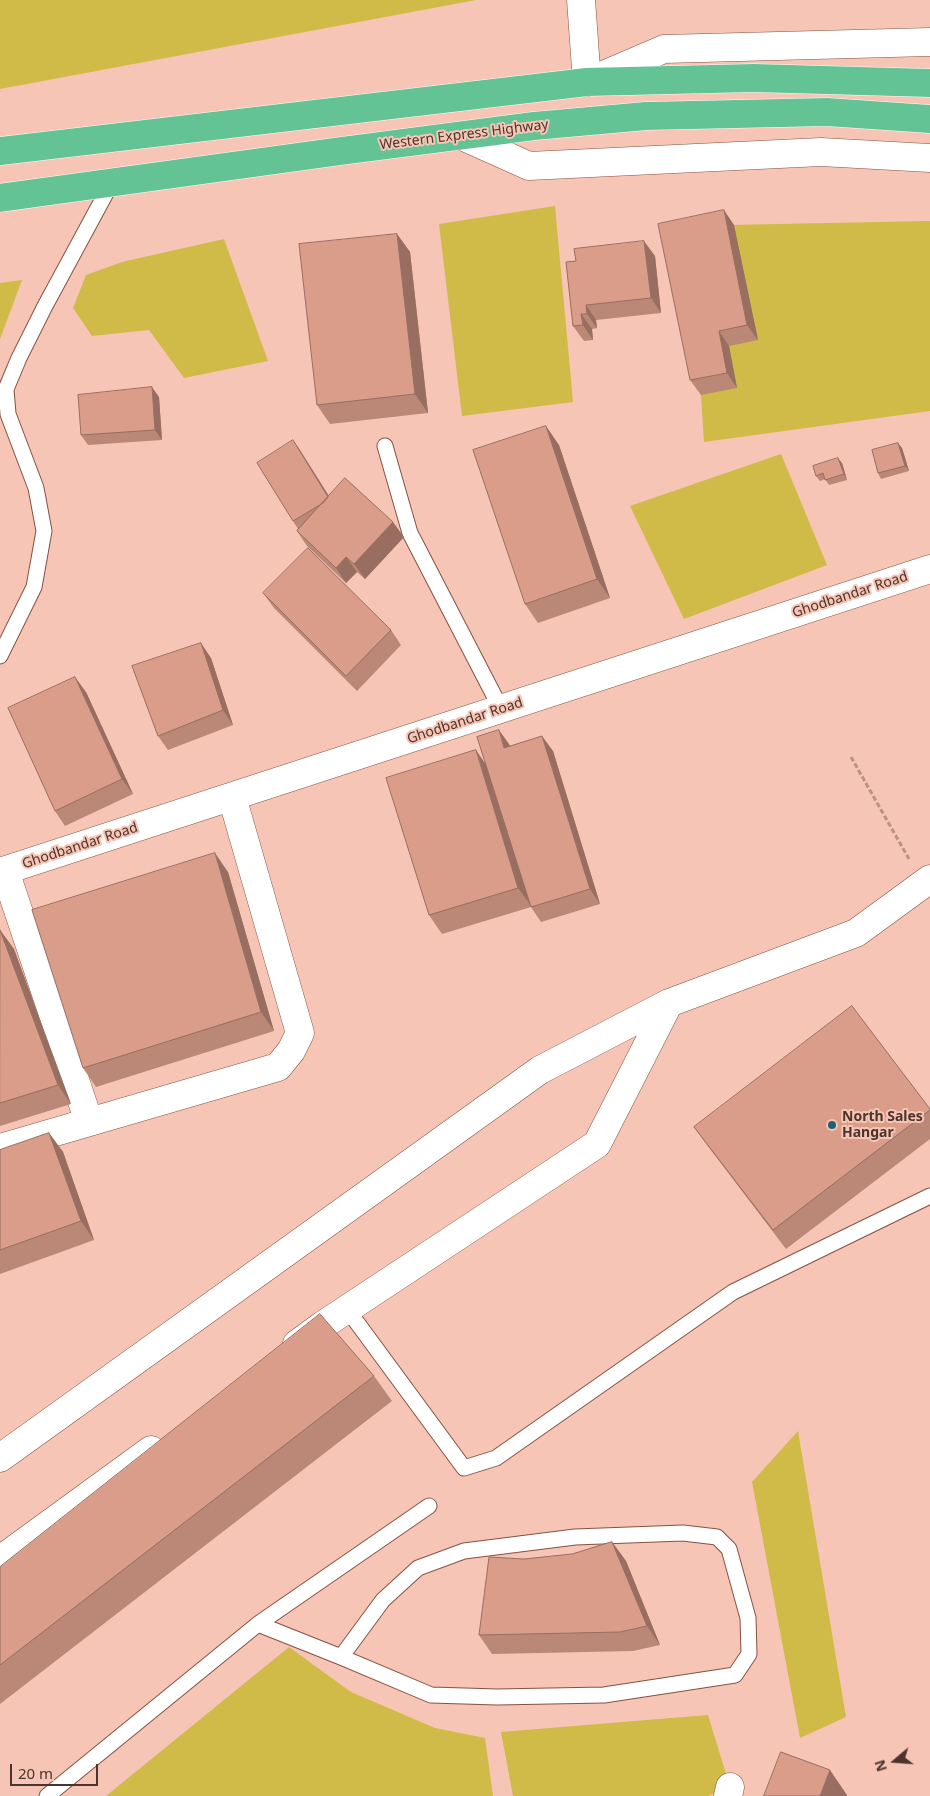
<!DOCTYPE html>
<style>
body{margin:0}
#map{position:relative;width:930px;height:1796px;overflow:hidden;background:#f7c5b5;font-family:"Noto Sans",sans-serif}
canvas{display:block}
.north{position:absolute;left:870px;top:1736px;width:50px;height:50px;-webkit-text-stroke:4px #f7c5b5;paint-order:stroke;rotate:252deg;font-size:14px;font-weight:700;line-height:20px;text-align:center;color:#4c342c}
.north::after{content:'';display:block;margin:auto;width:18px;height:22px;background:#4c342c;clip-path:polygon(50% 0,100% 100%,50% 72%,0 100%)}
.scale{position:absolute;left:10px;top:1764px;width:88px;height:22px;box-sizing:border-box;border:2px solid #4c342c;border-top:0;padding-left:6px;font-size:15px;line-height:18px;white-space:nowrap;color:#4c342c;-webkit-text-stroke:4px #f7c5b5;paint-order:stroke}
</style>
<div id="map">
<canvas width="930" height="1796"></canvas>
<div class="north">N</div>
<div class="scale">20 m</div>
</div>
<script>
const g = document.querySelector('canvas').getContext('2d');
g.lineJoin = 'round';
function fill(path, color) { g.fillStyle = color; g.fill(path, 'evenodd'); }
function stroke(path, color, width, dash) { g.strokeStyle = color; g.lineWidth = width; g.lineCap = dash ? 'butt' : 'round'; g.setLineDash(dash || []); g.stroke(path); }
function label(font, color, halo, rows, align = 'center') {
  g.font = font + ' "Noto Sans",sans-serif'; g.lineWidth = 4; g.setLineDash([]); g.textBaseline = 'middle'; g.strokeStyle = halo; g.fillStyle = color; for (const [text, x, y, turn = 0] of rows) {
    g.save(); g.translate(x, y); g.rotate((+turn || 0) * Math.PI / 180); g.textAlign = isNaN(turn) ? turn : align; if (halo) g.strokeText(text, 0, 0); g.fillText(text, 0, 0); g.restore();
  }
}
const green = new Path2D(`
 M0 0H476L0 89Z
 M555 206 573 402 462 416 439 224Z
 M930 221V411L704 442 701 395 675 226Z
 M224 239 268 361 184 378 149 330 92 336 73 308 86 275 122 262Z
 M22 280 0 339V283Z
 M781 454 827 565 684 619 630 506Z
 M798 1431 846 1717 800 1738 752 1482Z
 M289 1647 351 1692 435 1728 485 1738 493 1796H106Z
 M708 1715 730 1787 708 1796H513L501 1732Z`);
const path = new Path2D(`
 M851 757 909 859`);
const service = new Path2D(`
 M385 446 410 533 501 709
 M0 656 34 587 44 531 36 488 8 414 6 389 19 358 45 306 112 182
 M347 1309 464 1468 496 1458 733 1292 930 1196
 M258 1624 341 1657 431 1695 497 1697 604 1695 735 1675 749 1654 748 1618 729 1549 717 1537 683 1533 575 1537 464 1551 418 1568 383 1600 341 1657
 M47 1796 258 1624 429 1506`);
const minor = new Path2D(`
 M581 0 587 82
 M5 871 89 1122
 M0 1148 278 1067 291 1051 300 1033 232 797
 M728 1796 730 1787`);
const tertiary = new Path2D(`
 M587 82 664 49 930 42
 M462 136 529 166 821 152 930 158
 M0 872 930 569
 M297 1344 323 1325 597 1144 669 1003
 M0 1458 540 1070 669 1003 856 933 930 879
 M0 1560 151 1450`);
const trunk = new Path2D(`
 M0 151 587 82 754 78 930 83
 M0 198 341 151 534 126 646 116 827 112 930 119`);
const wall = new Path2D(`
 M734 225 758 340 729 346 737 388 701 395 690 380Z
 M397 234 410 252 428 413 330 424 317 405Z
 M655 256 661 313 596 320 597 328 592 329 593 340 584 341 573 326 566 262Z
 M159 397 162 440 88 445 81 435Z
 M293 440 329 496 404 537 365 579 357 572 346 583 307 546 297 531 298 529 293 521Z
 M559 445 610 598 538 623 525 604Z
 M902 448 909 471 881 479 878 473Z
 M842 463 847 480 829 485 825 479 820 481 816 476Z
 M263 593 391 630 401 645 357 691 274 608Z
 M211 658 233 725 168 750 158 736Z
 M86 692 133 794 65 826 55 811Z
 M509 744 510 746 553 751 600 904 541 922 531 907 442 934 429 915 486 765Z
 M228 872 274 1031 96 1087 83 1068Z
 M0 930 14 949 71 1104 0 1126Z
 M930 1109V1139L786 1249 707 1145 694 1127Z
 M49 1133 63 1152 94 1240 0 1274V1150Z
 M374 1376 392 1401 0 1704V1567Z
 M612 1542 626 1561 660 1645 633 1651 492 1654 479 1635 524 1559 572 1554Z`);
const shadedWall = new Path2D(`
 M724 210 734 225 758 340 747 325Z
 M397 234 410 252 428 413 415 394Z
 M644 241 655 256 661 313 651 298Z
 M586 305 596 320 597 328 587 314Z
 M581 314 592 329 593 340 583 325Z
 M719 331 729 346 737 388 727 373Z
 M152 387 159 397 162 440 155 430Z
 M546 426 559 445 610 598 597 579Z
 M293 440 300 450 337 509 329 498Z
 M898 443 902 448 909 471 905 466Z
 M838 458 842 463 847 480 844 474Z
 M393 522 404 537 365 579 354 564Z
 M346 557 357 572 346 583 336 568Z
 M201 643 211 658 233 725 223 710Z
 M75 677 86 692 133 794 122 779Z
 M499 730 509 744 515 763 504 748Z
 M542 736 553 751 600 904 590 889Z
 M476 750 489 769 532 907 518 888Z
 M215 853 228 872 274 1031 261 1012Z
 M0 930 14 949 71 1104 58 1085Z
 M49 1133 63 1152 94 1240 81 1221Z
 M612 1542 626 1561 660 1645 647 1626Z
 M830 1770 847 1795V1796H820Z`);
const building = new Path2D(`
 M724 210 747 325 719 331 727 373 690 380 658 224Z
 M397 234 415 394 317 405 299 244Z
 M644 241 651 298 586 305 587 314H581L583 325 573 326 566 262 576 261 574 249Z
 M152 387 155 430 81 435 78 395Z
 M546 426 597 579 525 604 473 450Z
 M293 440 328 497 323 503 293 521 257 463Z
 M898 443 905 466 878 473 872 450Z
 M838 458 844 474 825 480 823 473 816 476 813 466Z
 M345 478 393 522 354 564 346 557 336 568 297 531Z
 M308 548 391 630 346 676 263 593Z
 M201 643 223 710 158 736 132 666Z
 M75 677 122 779 55 811 8 708Z
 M499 730 504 748 542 736 590 889 531 907 477 737Z
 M476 750 518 888 429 915 386 778Z
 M215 853 261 1012 83 1068 32 910Z
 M0 930 58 1085 0 1103Z
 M852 1006 930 1109V1110L773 1230 694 1127Z
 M49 1133 81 1221 0 1250V1150Z
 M320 1314 374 1376 0 1665V1567Z
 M612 1542 647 1626 620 1632 479 1635 489 1557 524 1559 572 1554Z
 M781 1752 830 1770 820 1796H764Z`);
const markers = [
 [832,1125,5,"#1d6274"]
];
const streetNames = [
 ["Western Express Highway",464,135,-7],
 ["Ghodbandar Road",850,595,-18],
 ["Ghodbandar Road",465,721,-18],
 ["Ghodbandar Road",80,846,-18]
];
const poiNames = [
 ["North Sales",842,1117],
 ["Hangar",842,1133]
];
fill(green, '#d0ba48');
stroke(service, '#875141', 17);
stroke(minor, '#875141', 29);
stroke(tertiary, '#875141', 29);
stroke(trunk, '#fff', 29);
stroke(path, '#ba9184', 3, [5, 2.5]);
stroke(service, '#fff', 15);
stroke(minor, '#fff', 28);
stroke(tertiary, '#fff', 28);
stroke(trunk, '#64c394', 28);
fill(wall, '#bb8777');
fill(shadedWall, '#986e61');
fill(building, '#d99d8a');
stroke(building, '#986e61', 1);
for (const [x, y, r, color] of markers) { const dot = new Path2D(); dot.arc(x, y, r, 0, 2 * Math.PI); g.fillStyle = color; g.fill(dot); stroke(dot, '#f7c5b5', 2); }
label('14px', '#4c342c', '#f7c5b5', streetNames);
label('bold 14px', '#4c342c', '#f7c5b5', poiNames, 'left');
</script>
